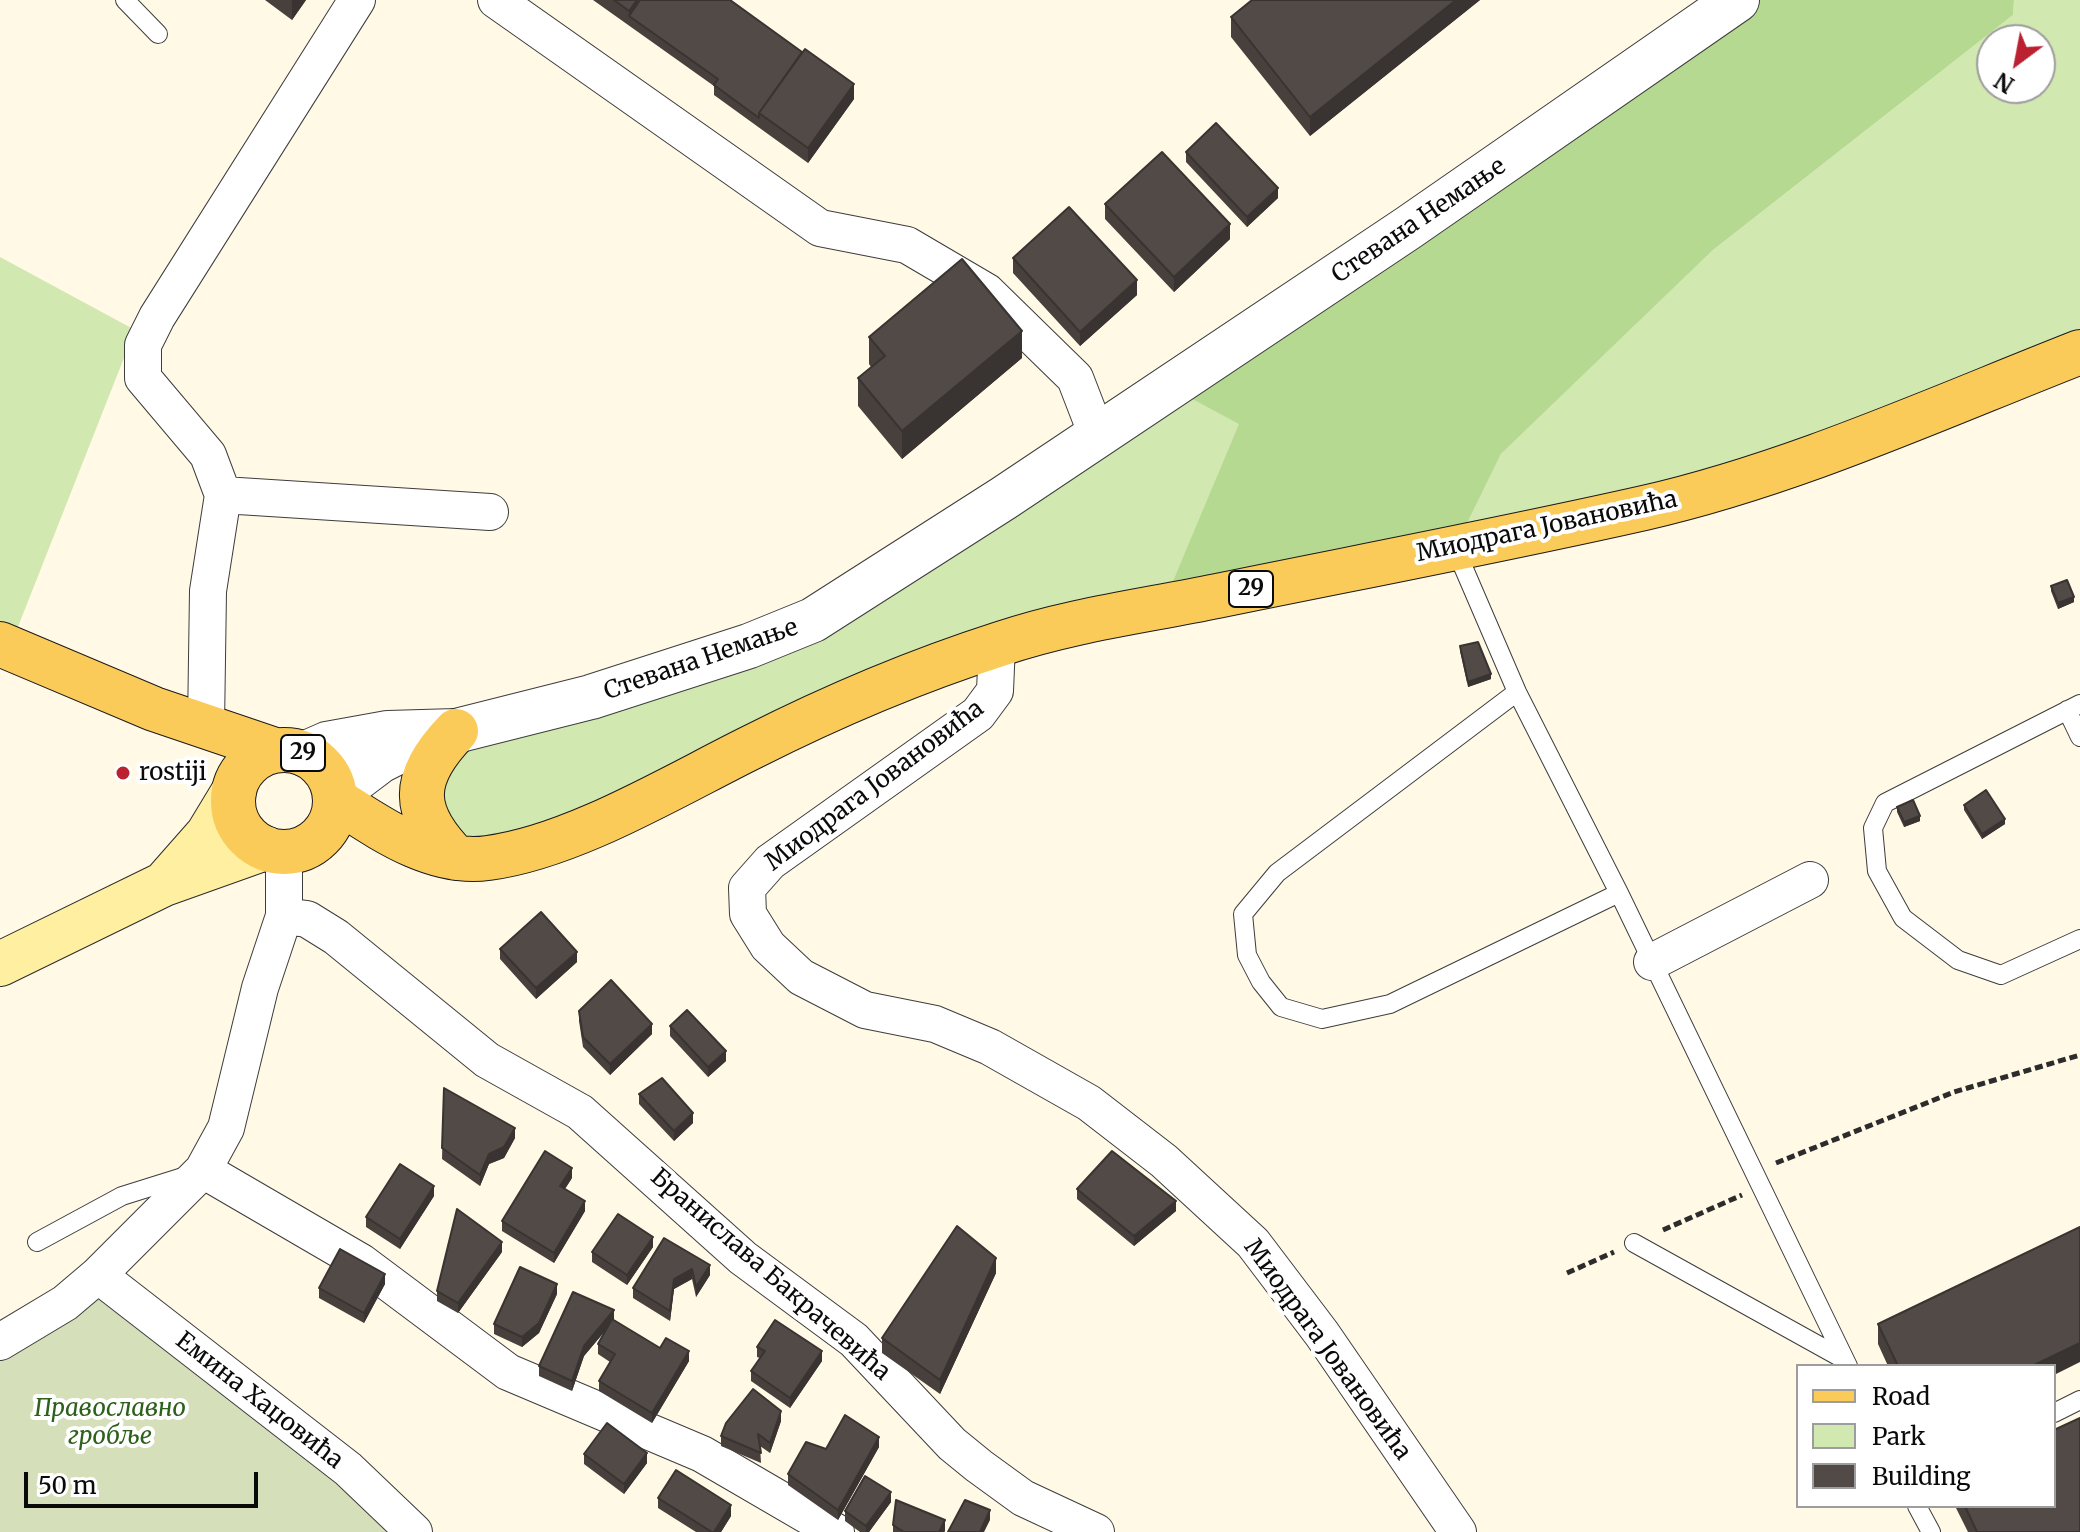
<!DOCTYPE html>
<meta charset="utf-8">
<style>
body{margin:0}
#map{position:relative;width:2080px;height:1532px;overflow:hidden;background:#fff9e6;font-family:Merriweather,serif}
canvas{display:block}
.legend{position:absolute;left:1796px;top:1364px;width:260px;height:144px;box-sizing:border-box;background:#fff;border:2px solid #9d9d9d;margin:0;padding:10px 14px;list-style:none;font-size:24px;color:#0a0a0a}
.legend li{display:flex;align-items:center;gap:16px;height:40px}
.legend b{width:40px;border:2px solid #9d9d9d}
.north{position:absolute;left:1976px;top:24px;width:80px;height:80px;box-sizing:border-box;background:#fff;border:2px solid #9d9d9d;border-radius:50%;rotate:212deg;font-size:22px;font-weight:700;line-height:32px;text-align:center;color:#0a0a0a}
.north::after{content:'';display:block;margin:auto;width:28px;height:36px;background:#ba2131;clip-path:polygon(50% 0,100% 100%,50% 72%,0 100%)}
.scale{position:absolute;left:24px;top:1472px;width:234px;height:36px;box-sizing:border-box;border:4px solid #0a0a0a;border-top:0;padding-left:10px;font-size:24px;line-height:28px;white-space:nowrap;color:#0a0a0a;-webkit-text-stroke:6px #fff;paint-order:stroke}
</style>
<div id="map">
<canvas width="2080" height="1532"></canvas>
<ul class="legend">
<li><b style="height:10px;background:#fbcb5a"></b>Road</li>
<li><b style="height:22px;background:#d1e8b1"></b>Park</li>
<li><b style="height:22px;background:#524a46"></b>Building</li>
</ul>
<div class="north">N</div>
<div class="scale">50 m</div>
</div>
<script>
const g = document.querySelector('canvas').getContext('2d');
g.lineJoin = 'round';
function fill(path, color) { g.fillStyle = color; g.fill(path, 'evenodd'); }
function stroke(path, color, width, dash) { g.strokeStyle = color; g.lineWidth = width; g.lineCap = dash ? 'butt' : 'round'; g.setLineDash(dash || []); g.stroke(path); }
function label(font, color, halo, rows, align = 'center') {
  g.font = font + ' Merriweather,serif'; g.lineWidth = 8; g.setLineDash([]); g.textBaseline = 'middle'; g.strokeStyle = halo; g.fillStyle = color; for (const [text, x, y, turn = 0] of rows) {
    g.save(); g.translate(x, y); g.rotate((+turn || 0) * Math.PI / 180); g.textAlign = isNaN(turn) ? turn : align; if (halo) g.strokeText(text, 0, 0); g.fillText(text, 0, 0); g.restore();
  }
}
const green = new Path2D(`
 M2014 0H2080V352L1455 548 1501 454 1713 250 2013 15ZM1992 40H2040V88H1992Z
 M0 257 135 330 10 647 0 644Z
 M1170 387 1240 423 1162 607 1096 618 513 853 427 823 430 763 749 646Z`);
const forest = new Path2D(`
 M1737 0H2014L2013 15 1713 250 1501 454 1455 548 1162 607 1239 424 1170 387Z`);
const cemetery = new Path2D(`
 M98 1275 414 1532H0V1342Z`);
const path = new Path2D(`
 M1776 1163 1954 1092 2080 1055
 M1663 1230 1742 1195
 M1567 1273 1614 1252`);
const service = new Path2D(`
 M125 0 158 34
 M1455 548 1517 692 1619 893 1848 1366
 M1517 692 1277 873 1243 914 1247 955 1261 982 1281 1007 1322 1019 1390 1004 1619 893
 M2080 704 1885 803 1873 828 1877 871 1903 918 1958 960 2001 975 2080 939
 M2067 710 2080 737
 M37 1242 122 1196 189 1175
 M1634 1243 1845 1360
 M2054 1413 2080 1400
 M1917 1506 1931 1532`);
const minor = new Path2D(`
 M496 0 820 228 907 245 987 292 1075 378 1097 435
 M223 495 490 512
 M997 644 995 691 978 714 770 862 747 888 748 914 768 946 801 977 865 1010 935 1024 990 1047 1089 1103 1164 1161 1253 1243 1322 1334 1458 1532
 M206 726 208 591 223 495 208 455 143 378V345L157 317 357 0
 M284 852V916L260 988 226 1128 203 1170 98 1275 348 1469 414 1532
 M284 916 307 919 336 937 487 1060 580 1112 743 1258 854 1340 952 1444 979 1466 1023 1498 1096 1532
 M1652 962 1810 880
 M203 1170 361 1262 508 1372 702 1454 836 1532
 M0 1342 65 1303 98 1275`);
const tertiary = new Path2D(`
 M304 754 327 744 388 733 456 731 591 697 749 646 813 620 1004 498 1408 228 1737 0
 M335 795 380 761 427 737`);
const secondary = new Path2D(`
 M164 884 208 834 234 791
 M0 964 164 884 265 848`);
const primary = new Path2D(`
 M0 644 154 709 275 750
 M456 731C410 779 411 812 456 858
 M233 801a51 51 0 1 1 102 0a51 51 0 1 1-102 0Z
 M336 800C380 828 432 866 488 858 573 847 675 785 752 747 831 707 916 671 1000 644 1071 620 1144 611 1217 596 1359 567 1502 540 1644 508 1793 474 1937 408 2080 352`);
const wall = new Path2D(`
 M265 0H306L292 20Z
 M593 0H730L854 99 808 163 714 95V86Z
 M1252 0H1480L1310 136 1231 37V17Z
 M1186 152 1278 198 1247 227 1186 162Z
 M1105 204 1230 239 1174 292 1105 219Z
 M1013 258 1137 295 1080 346 1013 273Z
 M869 337 1022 358 902 459 858 406V378L871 367 869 364Z
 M2051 586 2074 602 2058 609 2051 591Z
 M1460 646 1491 679 1468 687 1460 651Z
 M1964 805 2005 824 1982 839 1964 810Z
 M1897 807 1920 821 1904 827 1897 812Z
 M500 949 577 962 536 999 500 959Z
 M579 1011 652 1034 610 1075 583 1047 579 1021Z
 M670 1026 726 1061 708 1077 670 1036Z
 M444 1088 515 1138 504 1158 489 1164 480 1186 442 1159Z
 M639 1094 693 1123 674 1141 639 1104Z
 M572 1178 565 1189 585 1211 554 1263 502 1231V1221Z
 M1077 1189 1176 1211 1134 1246 1077 1199Z
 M434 1196 400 1249 366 1227V1217Z
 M664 1238 710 1275 696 1297 692 1279 674 1289 670 1321 633 1298V1288Z
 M653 1247 627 1285 592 1262V1252Z
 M502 1252 458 1313 437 1301V1291Z
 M996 1273 940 1394 882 1353V1338Z
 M385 1284 364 1323 319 1298V1288Z
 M557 1294 539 1333 522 1347 494 1334V1324Z
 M614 1320 660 1348 689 1361 652 1423 599 1391V1381L610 1362 598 1354V1344L606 1330 584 1356 572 1391 539 1376V1366Z
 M1878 1324 2054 1366H1888L1878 1344Z
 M757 1347 822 1361 790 1408 751 1381V1371L760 1358 757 1357Z
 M781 1421 770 1453 760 1446 761 1463 721 1446V1436Z
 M879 1447 838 1520 788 1485V1474L826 1449Z
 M584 1454 647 1463 624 1494 584 1464Z
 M658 1498 731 1516 721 1532H696L658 1508Z
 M891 1502 869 1532H860L845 1521V1511Z
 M1955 1506H2054L2080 1532H1968Z
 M893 1525 945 1531 944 1532H893Z`);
const shadedWall = new Path2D(`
 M292 0H306L292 20Z
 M637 0H647L629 16V11Z
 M1456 0H1480L1310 136V117Z
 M854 84V99L808 163V148Z
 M1278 188V198L1247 227V217Z
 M1230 224V239L1174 292V277Z
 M1137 280V295L1080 346V332Z
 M1022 331V358L902 459V431Z
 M2074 597V602L2058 609V603Z
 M1491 674V679L1468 687V682Z
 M1920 816V821L1904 827V822Z
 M2005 819V824L1982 839V834Z
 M577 952V962L536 999V988Z
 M652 1024V1034L610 1075V1064Z
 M726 1051V1061L708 1077V1067Z
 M693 1113V1123L674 1141V1131Z
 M515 1128V1138L504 1158 489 1164 480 1186V1175L489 1154Z
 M572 1168V1178L560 1196V1186Z
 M434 1186V1196L400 1249V1239Z
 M585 1201V1211L554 1263V1253Z
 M1176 1201V1211L1134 1246V1236Z
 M653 1237V1247L627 1285V1275Z
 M502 1242V1252L458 1313V1303Z
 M996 1258V1273L940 1394V1380Z
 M710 1265V1275L696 1297V1287Z
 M692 1269V1279L674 1289 670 1321V1311L674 1279Z
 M385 1274V1284L364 1323V1313Z
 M557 1284V1294L539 1333 522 1347V1337Z
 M614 1310V1320L584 1356 572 1391V1381L584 1346Z
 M2080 1343V1362L2054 1375V1366H2032Z
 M689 1351V1361L652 1423V1413Z
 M822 1351V1361L790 1408V1398Z
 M781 1411V1421L770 1453V1443Z
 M879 1437V1447L838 1520V1510Z
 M647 1453V1463L624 1494V1484Z
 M891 1492V1502L869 1532H866V1526Z
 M731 1505V1516L721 1532H714Z
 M990 1510V1520L984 1532H980Z
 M945 1520V1531L944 1532H939Z`);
const building = new Path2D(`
 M614 0H637L629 11Z
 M640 0H730L802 52 759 113V118L714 85 718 79 629 16Z
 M1252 0H1456L1310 117 1231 17Z
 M805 49 854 84 808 148 759 113Z
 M1216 123 1278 188 1247 217 1186 152Z
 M1162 152 1230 224 1174 277 1105 204Z
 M1069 207 1137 280 1080 332 1013 258Z
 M962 259 1022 331 902 431 858 378 885 356 869 337Z
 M2067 580 2074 597 2058 603 2051 586Z
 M1478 642 1491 674 1468 682 1460 646Z
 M1986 790 2005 819 1982 834 1964 805Z
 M1913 800 1920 816 1904 822 1897 807Z
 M541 912 577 952 536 988 500 949Z
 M611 980 652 1024 610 1064 583 1037 579 1011Z
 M687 1010 726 1051 708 1067 670 1026Z
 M662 1078 693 1113 674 1131 639 1094Z
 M444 1088 515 1128 504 1147 489 1154 480 1175 442 1148Z
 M545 1151 572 1168 560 1186 585 1201 554 1253 502 1221Z
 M1112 1151 1176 1201 1134 1236 1077 1189Z
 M400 1164 434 1186 400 1239 366 1217Z
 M457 1209 502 1242 458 1303 437 1291Z
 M618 1214 653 1237 627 1275 592 1252Z
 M957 1226 996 1258 940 1380 882 1338Z
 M2080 1227V1343L2032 1366H1898L1878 1324Z
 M664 1238 710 1265 696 1287 692 1269 674 1279 670 1311 633 1288Z
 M340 1249 385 1274 364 1313 319 1288Z
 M520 1267 557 1284 539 1323 522 1337 494 1324Z
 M573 1292 614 1310 584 1346 572 1381 539 1366Z
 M612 1319 660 1348 666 1338 689 1351 652 1413 599 1381 615 1354 598 1344Z
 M775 1320 822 1351 790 1398 751 1371 765 1351 757 1347Z
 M753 1389 781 1411 770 1443 758 1434 761 1453 721 1436 726 1423Z
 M845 1415 879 1437 838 1510 788 1474 806 1442 826 1449Z
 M2080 1418V1532H1977L1965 1506H2054V1430Z
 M607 1423 647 1453 624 1484 584 1454Z
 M676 1470 731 1505 714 1532H712L658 1498Z
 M865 1476 891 1492 866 1526 845 1511Z
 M896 1500 945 1520 939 1532H904L893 1525Z
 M965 1500 990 1510 980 1532H948Z`);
const markers = [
 [123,773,8,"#ba2131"]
];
const shields = [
 [1251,589,44],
 [303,753,44]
];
const shieldNames = [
 ["29",1251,589],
 ["29",303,753]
];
const streetNames = [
 ["Стевана Немање",1419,221,-34],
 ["Миодрага Јовановића",1547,527,-12],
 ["Стевана Немање",701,660,-19],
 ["Миодрага Јовановића",875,786,-37],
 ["Бранислава Бакрачевића",770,1275,41],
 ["Миодрага Јовановића",1327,1350,54],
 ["Емина Хаџовића",259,1401,38]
];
const poiNames = [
 ["rostiji",139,773]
];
const parkNames = [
 ["Православно",110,1409],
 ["гробље",110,1437]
];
fill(green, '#d1e8b1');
fill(forest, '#b5d990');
fill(cemetery, '#d5dfb9');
stroke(service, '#3d3d3d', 20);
stroke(minor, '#3d3d3d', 38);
stroke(tertiary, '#3d3d3d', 46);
stroke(secondary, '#2c2c2c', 46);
stroke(primary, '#1b1b1b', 46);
stroke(path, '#2c2c2c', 5, [8, 4]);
stroke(service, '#fff', 18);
stroke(minor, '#fff', 36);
stroke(tertiary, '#fff', 44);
stroke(secondary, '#ffefa1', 44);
stroke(primary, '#fbcb5a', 44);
fill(wall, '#47403c');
fill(shadedWall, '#393431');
fill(building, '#524a46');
stroke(building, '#393431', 2);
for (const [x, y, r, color] of markers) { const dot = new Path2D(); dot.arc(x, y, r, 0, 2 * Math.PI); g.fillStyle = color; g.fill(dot); stroke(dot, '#fff', 3); }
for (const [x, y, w] of shields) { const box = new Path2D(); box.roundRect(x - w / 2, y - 18, w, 36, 6); g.fillStyle = '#fff'; g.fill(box); stroke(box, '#0a0a0a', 2); }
label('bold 22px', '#0a0a0a', null, shieldNames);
label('24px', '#0a0a0a', '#fff', streetNames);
label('24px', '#0a0a0a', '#fff', poiNames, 'left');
label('italic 24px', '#2d611b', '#fff', parkNames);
</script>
